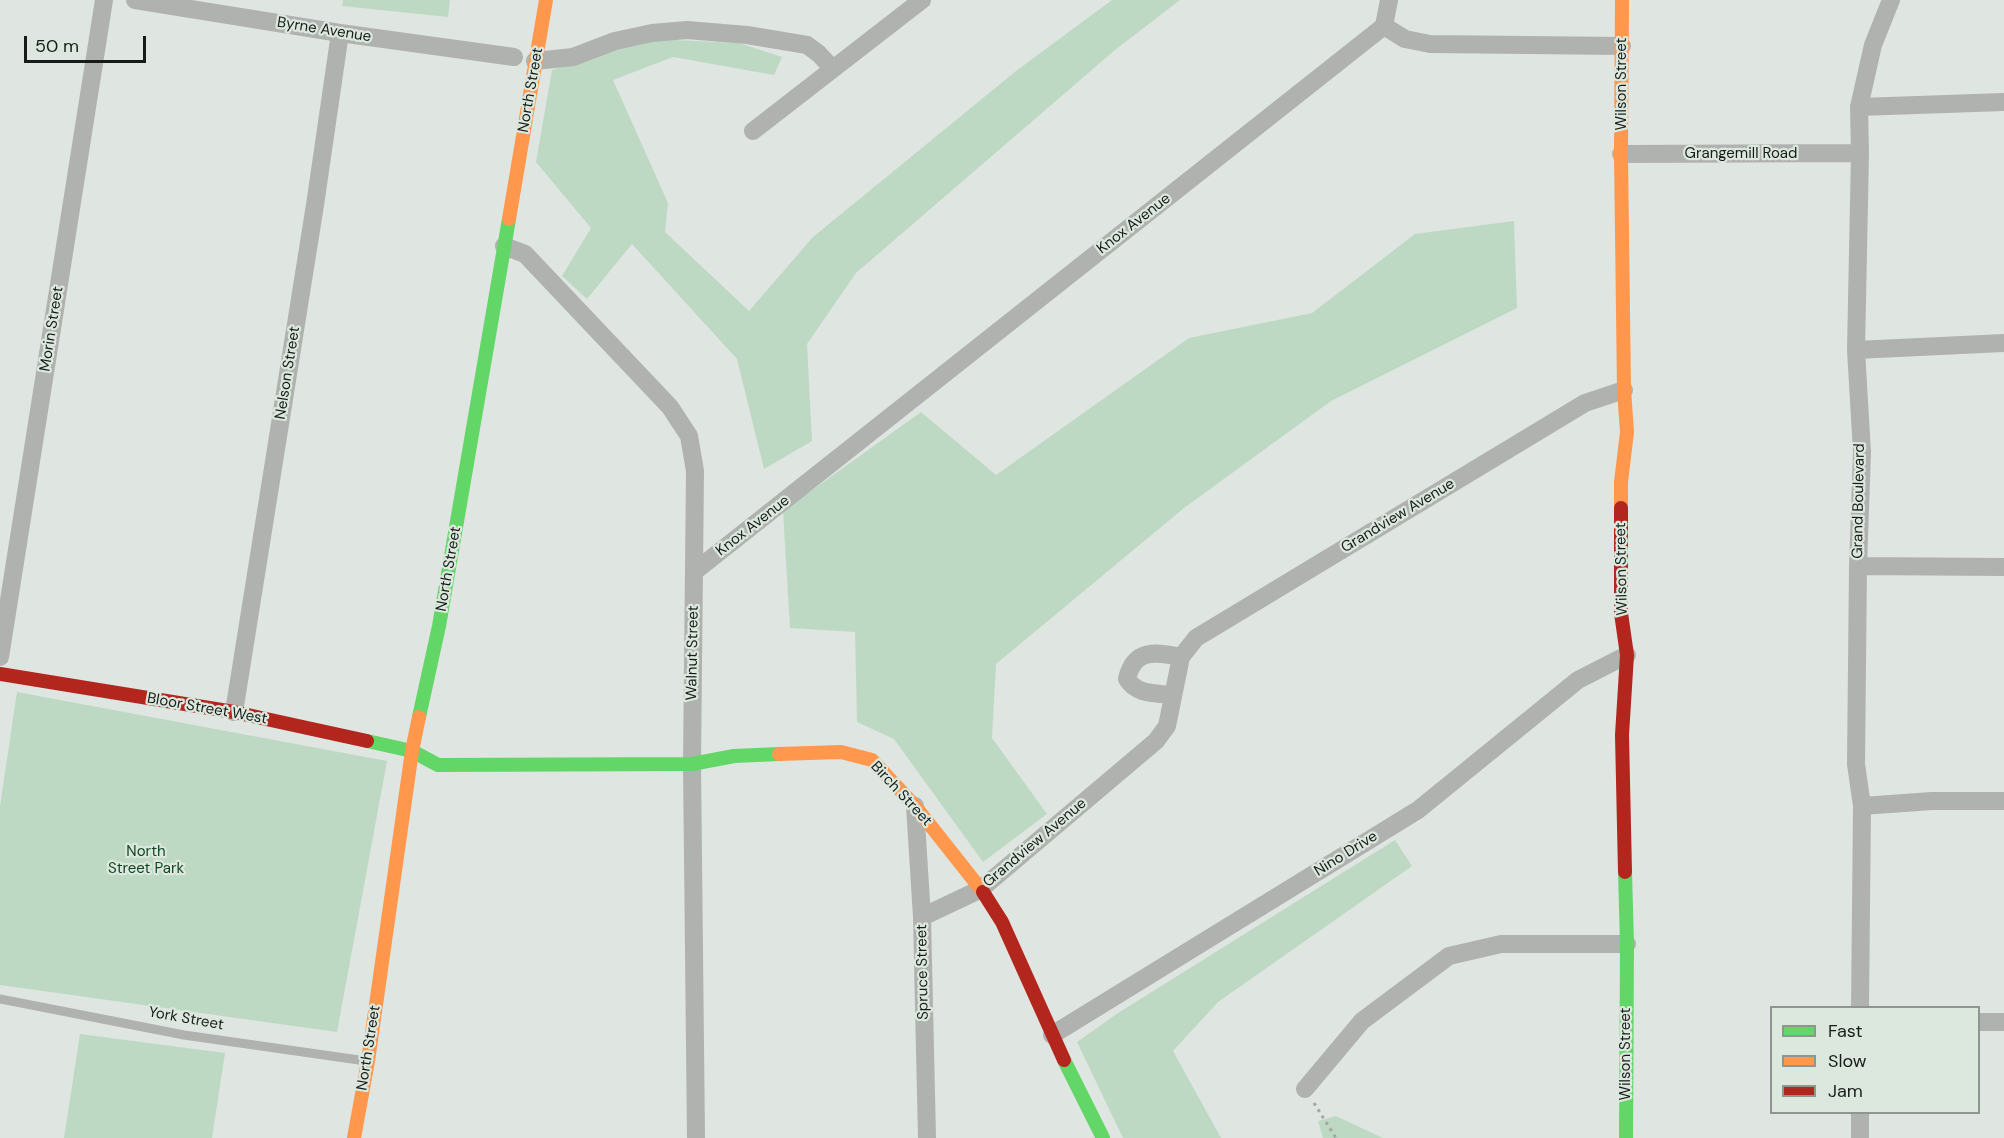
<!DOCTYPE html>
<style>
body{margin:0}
#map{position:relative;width:2004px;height:1138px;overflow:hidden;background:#dfe5e0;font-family:"DM Sans",sans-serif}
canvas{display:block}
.legend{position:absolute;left:1770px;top:1006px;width:210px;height:108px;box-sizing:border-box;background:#dce8de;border:2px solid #8e968f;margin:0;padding:8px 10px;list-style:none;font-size:18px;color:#181c19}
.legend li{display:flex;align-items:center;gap:12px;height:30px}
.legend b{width:30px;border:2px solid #8e968f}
.scale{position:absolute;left:24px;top:36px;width:122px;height:27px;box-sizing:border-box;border:3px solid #181c19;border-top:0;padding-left:8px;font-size:18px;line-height:21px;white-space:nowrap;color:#181c19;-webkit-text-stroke:4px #dce8de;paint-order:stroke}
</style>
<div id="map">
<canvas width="2004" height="1138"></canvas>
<ul class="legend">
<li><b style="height:8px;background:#63d668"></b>Fast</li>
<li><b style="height:8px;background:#ff974d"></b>Slow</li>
<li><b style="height:8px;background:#b3261e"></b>Jam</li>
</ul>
<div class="scale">50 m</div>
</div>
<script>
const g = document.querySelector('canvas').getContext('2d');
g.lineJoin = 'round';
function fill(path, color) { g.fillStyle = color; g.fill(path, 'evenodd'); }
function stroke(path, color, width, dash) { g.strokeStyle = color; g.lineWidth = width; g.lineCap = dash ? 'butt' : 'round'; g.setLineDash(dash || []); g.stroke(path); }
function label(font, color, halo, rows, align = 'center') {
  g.font = font + ' "DM Sans",sans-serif'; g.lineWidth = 4.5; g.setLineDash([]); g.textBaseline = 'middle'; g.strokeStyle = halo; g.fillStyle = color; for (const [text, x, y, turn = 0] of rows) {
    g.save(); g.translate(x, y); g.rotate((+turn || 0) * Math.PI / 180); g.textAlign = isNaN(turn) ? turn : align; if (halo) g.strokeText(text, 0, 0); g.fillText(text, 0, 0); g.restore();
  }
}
const green = new Path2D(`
 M343 0H450L448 17 342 6Z
 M1112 0H1180L1115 50 856 273 807 344 812 441 764 469 737 359 632 244 587 299 562 276 591 228 536 162 552 70 634 38 739 43 782 57 774 75 673 57 613 80 668 203 665 232 749 311 813 237 1016 71Z
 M1514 221 1517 308 1331 401 1184 508 996 664 992 738 1047 814 983 862 894 739 857 722 855 632 790 628 783 511 921 412 996 475 1189 338 1312 313 1415 234Z
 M17 692 387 761 337 1032 0 985V806Z
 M1395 840 1412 866 1218 1002 1173 1051 1221 1138H1123L1077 1042 1118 1013Z
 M80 1034 225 1053 212 1138H64Z
 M1336 1116 1383 1138H1323L1318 1121Z`);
const path = new Path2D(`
 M1314 1103 1336 1138`);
const lane = new Path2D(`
 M0 999 184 1035 366 1061`);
const street = new Path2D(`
 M135 0 340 33 514 57
 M1384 26 1405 39 1430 44 1622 46
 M1384 26 1389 0
 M535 61 573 57 615 41 652 33 687 30 747 35 807 45 819 54 832 68
 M1859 107 2004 102
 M753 131 922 0
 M1621 154 1860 153
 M504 246 525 254 670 407 689 436 695 471 692 764 696 1138
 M1856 350 2004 343
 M1858 566 2004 567
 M694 572 1384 26
 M0 657 104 0
 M1172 695C1155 693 1137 695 1127 679 1134 648 1156 652 1181 657
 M234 712 315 205 340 33
 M915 806 922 917 927 1138
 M1862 806 1932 801H2004
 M922 917 981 889 1156 741 1167 726 1181 657 1196 638 1585 403 1624 390
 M1860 1008 1862 806 1856 764 1858 566 1862 452 1856 350 1860 153 1859 107 1873 45 1891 0
 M1978 1022H2004
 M1052 1035 1418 810 1578 680 1627 655
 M1305 1089 1362 1021 1449 956 1501 944H1627
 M1860 1112V1138`);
const fast = new Path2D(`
 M419 717 439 626 509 219
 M367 741 412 751 438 765 692 764 734 756 779 754
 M1625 872 1627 944 1626 1138
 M1064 1060 1103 1138`);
const slow = new Path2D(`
 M509 219 546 0
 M1621 508V482L1627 432 1624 390 1621 154 1622 0
 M779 754 841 752 872 760 915 806 983 892
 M354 1138 368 1061 412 751 419 717`);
const jam = new Path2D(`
 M1621 508V613L1627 655 1622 735 1625 872
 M0 674 234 712 367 741
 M983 892 1002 922 1064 1060`);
const streetNames = [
 ["Byrne Avenue",324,30,9],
 ["Wilson Street",1622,84,-90],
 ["North Street",531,90,-80],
 ["Grangemill Road",1741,154],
 ["Knox Avenue",1134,224,-38],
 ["Morin Street",52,329,-81],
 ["Nelson Street",288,373,-81],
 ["Grand Boulevard",1859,501,-89],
 ["Grandview Avenue",1398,516,-31],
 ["Knox Avenue",753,526,-38],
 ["North Street",449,569,-80],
 ["Wilson Street",1622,569,-91],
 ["Walnut Street",693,653,-89],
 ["Bloor Street West",207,709,10],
 ["Birch Street",901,794,47],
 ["Grandview Avenue",1035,843,-40],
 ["Nino Drive",1346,854,-32],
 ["Spruce Street",923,972,-91],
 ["York Street",186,1019,10],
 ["North Street",369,1048,-81],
 ["Wilson Street",1626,1054,-90]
];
const parkNames = [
 ["North",146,852],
 ["Street Park",146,869]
];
fill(green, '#bed9c3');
stroke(path, '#a3a6a4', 3, [3, 4.5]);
stroke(lane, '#b0b2b0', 9);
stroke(street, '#b0b2b0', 18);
stroke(fast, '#63d668', 14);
stroke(slow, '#ff974d', 14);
stroke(jam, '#b3261e', 14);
label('15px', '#181c19', '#dce8de', streetNames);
label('15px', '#0e4522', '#dce8de', parkNames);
</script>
